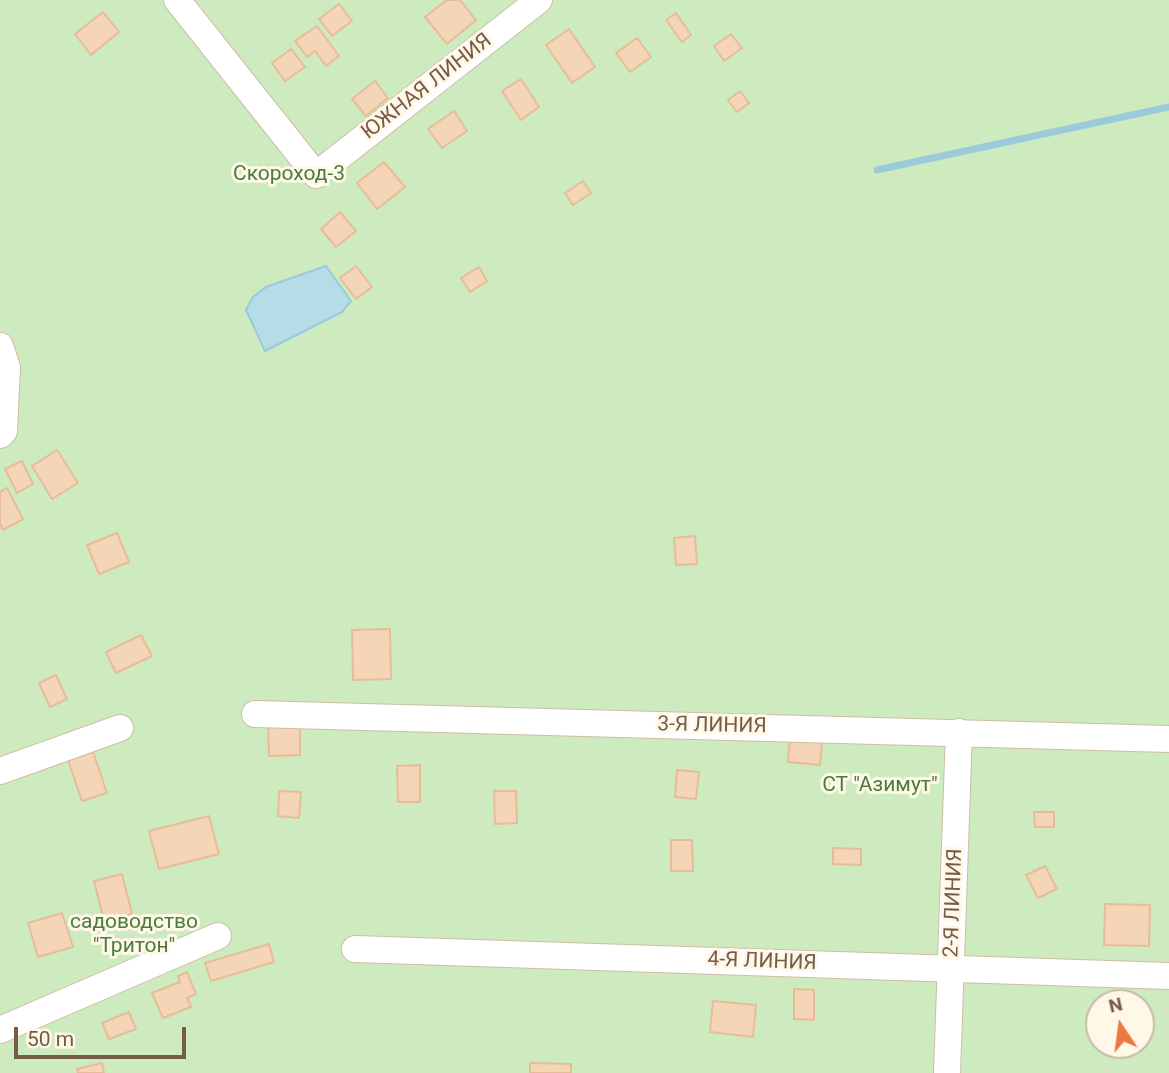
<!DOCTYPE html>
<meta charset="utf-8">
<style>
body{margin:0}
#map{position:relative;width:1169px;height:1073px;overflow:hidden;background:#fdf5e1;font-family:Roboto,sans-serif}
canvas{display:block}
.north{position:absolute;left:1085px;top:989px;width:70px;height:70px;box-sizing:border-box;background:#fff8e8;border:2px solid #c8baa8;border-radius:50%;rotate:347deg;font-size:19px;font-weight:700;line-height:28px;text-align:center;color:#765c47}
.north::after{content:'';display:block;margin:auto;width:24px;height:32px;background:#ee7640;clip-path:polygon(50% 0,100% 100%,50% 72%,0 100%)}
.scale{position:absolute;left:14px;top:1027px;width:172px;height:32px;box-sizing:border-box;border:4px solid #765c47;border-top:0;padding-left:9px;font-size:21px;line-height:24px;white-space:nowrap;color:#765c47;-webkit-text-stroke:5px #fff8e8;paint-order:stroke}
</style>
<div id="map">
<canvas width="1169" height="1073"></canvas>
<div class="north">N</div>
<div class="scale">50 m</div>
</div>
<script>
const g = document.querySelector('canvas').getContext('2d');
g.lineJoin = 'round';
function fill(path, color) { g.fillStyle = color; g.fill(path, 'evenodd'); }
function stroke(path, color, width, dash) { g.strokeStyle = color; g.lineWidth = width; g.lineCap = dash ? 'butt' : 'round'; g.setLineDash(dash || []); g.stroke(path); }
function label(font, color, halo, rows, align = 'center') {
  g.font = font + ' Roboto,sans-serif'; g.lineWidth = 6; g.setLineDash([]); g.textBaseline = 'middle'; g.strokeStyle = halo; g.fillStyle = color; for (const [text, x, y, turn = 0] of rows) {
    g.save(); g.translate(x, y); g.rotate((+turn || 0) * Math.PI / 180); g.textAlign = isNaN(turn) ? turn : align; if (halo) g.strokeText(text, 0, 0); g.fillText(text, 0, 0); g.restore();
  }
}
const green = new Path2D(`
 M0 0H1169V1073H0ZM1099 1003H1141V1045H1099Z`);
const water = new Path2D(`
 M326 266 351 301 342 312 265 351 246 310 253 297 266 287Z`);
const stream = new Path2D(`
 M877 170 1169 107`);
const building = new Path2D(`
 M447 0H460L476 20 447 44 425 17Z
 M339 4 352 21 332 36 319 19Z
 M103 12 119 32 91 55 75 34Z
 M676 13 691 35 682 42 666 20Z
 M317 26 339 56 326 66 315 51 307 57 295 41Z
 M569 29 595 67 572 83 546 45Z
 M731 34 742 48 724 61 714 46Z
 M637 38 651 57 630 72 616 53Z
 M291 49 305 67 285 81 272 63Z
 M521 79 539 107 521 120 502 91Z
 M375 81 388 98 366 116 352 99Z
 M740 91 749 103 737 112 728 100Z
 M454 111 467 131 442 148 428 129Z
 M384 162 405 187 377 209 357 183Z
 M583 181 591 193 573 205 565 193Z
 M340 212 356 231 336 247 321 229Z
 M356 266 372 287 356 299 340 278Z
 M479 267 487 281 470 292 461 278Z
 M57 450 78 483 52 499 32 466Z
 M22 461 33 484 17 493 5 469Z
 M7 488 23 519 3 530 0 524V492Z
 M117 533 129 562 99 574 87 545Z
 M695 536 697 564 676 565 674 538Z
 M390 629 391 679 353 680 352 630Z
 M141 635 152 656 116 673 106 652Z
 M56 675 67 699 50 707 39 683Z
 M268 726H300V755L269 756Z
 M790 737 822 740 820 765 788 762Z
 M93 752 107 793 82 801 68 760Z
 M420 765V802H398L397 766Z
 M677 770 699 772 696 799 675 797Z
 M279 791 301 792 299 818 278 816Z
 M494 791H516L517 823 495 824Z
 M1034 812H1054V827H1035Z
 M209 816 219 854 159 869 149 831Z
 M671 840H692L693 871H671Z
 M833 848 861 849V865L833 864Z
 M1045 866 1057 889 1038 898 1026 875Z
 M122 874 132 914 104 921 94 881Z
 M1105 904 1150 905 1149 946 1104 945Z
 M62 913 73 947 38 957 28 923Z
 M269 944 274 962 211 981 205 963Z
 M187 972 196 994 187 998 191 1007 163 1018 152 993 180 982 178 976Z
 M794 989 814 990V1020L794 1019Z
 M713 1001 756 1005 753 1037 710 1032Z
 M129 1012 136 1029 109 1039 102 1023Z
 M102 1063 104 1073H78L77 1069Z
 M530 1063 571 1064V1073H530Z`);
const street = new Path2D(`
 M177 0 316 175 539 0
 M0 346 7 367 4 431 0 435
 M255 714 1169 739
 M0 771 120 728
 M355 949 1169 976
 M0 1030 218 936
 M947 1073 959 732`);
const streetNames = [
 ["ЮЖНАЯ ЛИНИЯ",427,87,-38],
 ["3-Я ЛИНИЯ",712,726,1],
 ["2-Я ЛИНИЯ",954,903,-88],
 ["4-Я ЛИНИЯ",762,962,2]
];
const parkNames = [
 ["Скороход-3",289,175],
 ["СТ \"Азимут\"",880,786],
 ["садоводство",134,923],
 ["\"Тритон\"",134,947]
];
fill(green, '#cdebbf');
fill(water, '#b5dce7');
stroke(water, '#9bcada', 2);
stroke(stream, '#9bcada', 7);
fill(building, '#f4d5b7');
stroke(building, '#e7bd97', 2);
stroke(street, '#cfbda8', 28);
stroke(street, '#fff', 26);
label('21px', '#765c47', '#fff8e8', streetNames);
label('21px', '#4b7c3e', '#fff8e8', parkNames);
</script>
